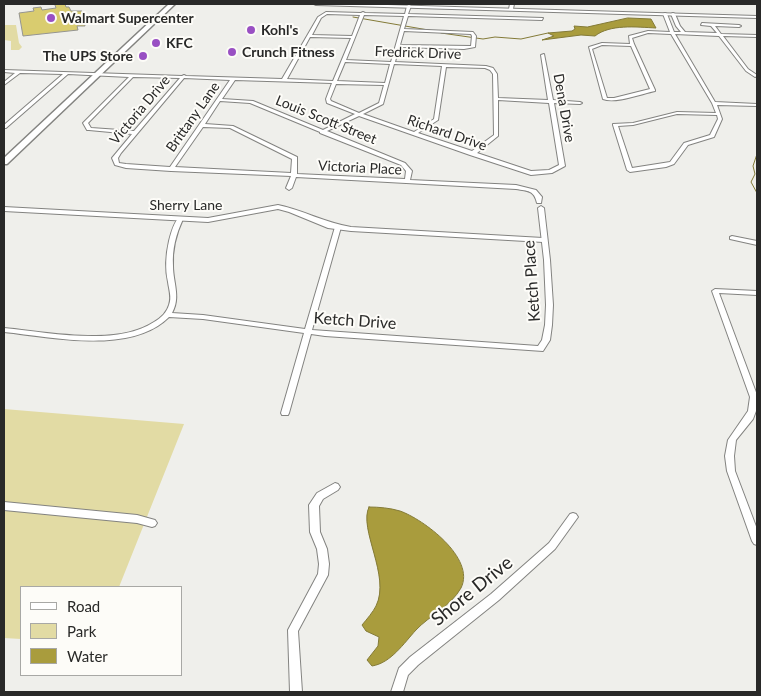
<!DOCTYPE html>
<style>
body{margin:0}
#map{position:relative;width:761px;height:696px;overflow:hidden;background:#efefeb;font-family:Lato,sans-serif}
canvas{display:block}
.frame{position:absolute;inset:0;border:5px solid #292928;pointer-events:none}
.legend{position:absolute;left:20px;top:586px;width:162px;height:90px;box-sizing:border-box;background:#fdfcf8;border:1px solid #a8a8a5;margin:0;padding:6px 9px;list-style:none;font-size:15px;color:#292928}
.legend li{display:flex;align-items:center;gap:10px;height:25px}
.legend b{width:25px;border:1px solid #a8a8a5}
</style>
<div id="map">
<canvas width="761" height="696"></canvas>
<div class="frame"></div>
<ul class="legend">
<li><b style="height:6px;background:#fff"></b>Road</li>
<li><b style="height:14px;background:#e2dba4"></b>Park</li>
<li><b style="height:14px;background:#a99c3d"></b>Water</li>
</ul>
</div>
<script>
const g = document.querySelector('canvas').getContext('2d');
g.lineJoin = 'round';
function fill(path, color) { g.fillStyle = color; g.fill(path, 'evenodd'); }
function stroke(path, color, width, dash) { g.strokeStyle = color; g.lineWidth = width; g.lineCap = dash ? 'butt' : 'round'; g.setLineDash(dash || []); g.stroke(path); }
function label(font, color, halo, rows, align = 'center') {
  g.font = font + ' Lato,sans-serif'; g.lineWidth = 4; g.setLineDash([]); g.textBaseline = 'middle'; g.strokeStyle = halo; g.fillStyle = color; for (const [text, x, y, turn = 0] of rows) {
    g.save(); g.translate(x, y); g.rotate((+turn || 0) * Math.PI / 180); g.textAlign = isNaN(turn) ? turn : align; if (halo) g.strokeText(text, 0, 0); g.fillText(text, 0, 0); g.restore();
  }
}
const green = new Path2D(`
 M4 25H16L19 43 22 47 19 50H11V41L4 40Z
 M4 409 184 424 119 587H21V639L4 638Z`);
const water = new Path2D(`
 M628 18 651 19 656 28C636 27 610 24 595 36L581 35 542 40 554 36 548 33 572 31 575 29 574 26 587 27Z
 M369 507C379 507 390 508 400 511 423 519 476 558 461 588 451 606 429 616 416 630 404 643 391 663 372 666L367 660 378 646 379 637 366 631 362 625C367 619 373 612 376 606 391 576 358 529 369 507Z`);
const stream = new Path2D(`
 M353 17 434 31
 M441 33 483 39 495 37 521 39 548 33
 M757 154 753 166 755 174 751 182 757 193`);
const building = new Path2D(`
 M65 4 66 7H69L71 11H82L85 26H77L78 30 23 36 19 13 34 11 33 8 41 7 42 10 56 8 55 5Z`);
const minor = new Path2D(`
 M510 4H514L513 9 511 10 509 9Z
 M409 5 411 6 408 14 543 18 542 20 408 16 404 29 473 32 476 36 475 47 464 49 399 47 395 62 486 66 493 68 497 74 498 98 548 100 541 55 544 54 553 100 580 102 582 103 580 104 554 103 565 166 552 173 531 175 470 155 359 116 327 131 405 163 412 171 410 180 516 185 536 190 542 197 541 203H537C534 190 528 191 516 189L296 177 292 188 289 190 286 188 291 176 171 171 126 168 115 165 112 158 132 134 89 130H87L83 123 129 77 68 74 6 128H4V125L63 74 20 73 4 85V82L15 73 4 72V70L182 76 184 75 186 76 282 79 318 17 326 12 361 13 363 12 365 13 405 14 407 6ZM327 14 360 15 352 36 312 35 321 18ZM364 15 404 16 391 62 346 60ZM404 31 471 34 472 36 471 46 400 45ZM310 37 351 38 333 81 287 79ZM345 62 390 64 385 83 337 81ZM394 64 442 66 434 119 414 132 363 114 383 104ZM446 67 485 68 490 70 493 74 494 135 472 151 418 133 438 120ZM133 77 180 78 134 131 91 128 88 123ZM184 78 230 80 170 167 126 164 119 163 118 158 121 153ZM235 80 332 83 326 99 327 103 355 114 323 130 253 101 222 99ZM336 84 384 85 379 103 359 113 331 101 330 99ZM498 100 549 103 559 165 549 170 531 171 477 153 498 136ZM220 101 250 103 320 132V133L401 165 406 171 405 179 297 174V157L233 126 205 124ZM203 127 230 128 292 159 291 173 175 167Z
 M665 13 667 14 674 32H681L676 26 671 14 673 13 675 14 680 26 685 32 717 33 711 26 701 25 702 23 739 25 741 26 739 27 715 26 721 34 757 35V37L723 36 748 69 757 75V76L755 77 746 71 719 36 675 34 715 102 757 104V106L717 105 722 119 714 137 688 145 674 164 666 167 630 172 627 170 613 125V124L633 123 677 112 716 113 712 103 671 34 648 33 632 38 634 44 655 90V91C641 94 615 104 603 99L589 47 602 43 630 44 629 36 648 31 670 32 663 14ZM602 45 631 46 650 89 614 98H607L592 49ZM677 114 717 115 718 119 710 135 684 143 670 162 632 168 618 126 633 125Z
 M541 206 544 208 550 260 553 305 552 325 550 340 543 351 325 336 311 334 289 413 288 415H282L281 413 304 333 203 319 169 317C131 355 52 337 4 332V328C48 332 116 347 154 322 161 318 167 312 169 305 172 297 169 290 168 282 165 269 166 254 169 241 171 233 174 221 180 217L183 219C176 234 172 249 173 266 173 283 181 297 172 313L203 315 305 329 335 227 338 225 341 227 312 330 538 346 542 340 545 325 546 305 544 260 538 208Z
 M732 236 757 241V245L730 239V237Z
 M715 289 757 291V295L719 293 757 395 756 411 753 419 736 440 734 456 735 471 757 529V545L754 544 752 541 727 471 725 456 728 440 748 411 750 397 712 291Z
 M335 483 338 484 340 487 338 490 323 499 319 506 320 532 327 549 329 564 328 575 298 631 302 692H290L288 630 318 574 319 564 317 549 310 532 309 505 317 493Z
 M4 502 137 515 155 520 157 523 155 526 152 527 137 523 4 510Z
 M573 513 576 514 578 517 555 549 499 600 418 665 408 675 403 692H391L399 668 410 657 491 594 549 543 570 514Z`);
const tertiary = new Path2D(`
 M314 4H354L757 16V18L316 5Z
 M278 205C303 210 325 223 351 227L543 238 547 240 543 242 351 231 328 228 289 212 278 209 208 222 4 211V207L208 218Z`);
const secondary = new Path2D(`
 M169 4H175L7 164H4V158Z`);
const markers = [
 [51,18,5,"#9950c3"],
 [251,30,5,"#9950c3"],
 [156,43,5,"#9950c3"],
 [232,52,5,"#9950c3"],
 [143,56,5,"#9950c3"]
];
const farPoinames = [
 ["Walmart Supercenter",61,18],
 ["Kohl's",261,30],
 ["KFC",166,43],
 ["Crunch Fitness",242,52],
 ["The UPS Store",133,56,"right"]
];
const farStreetnames = [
 ["Fredrick Drive",418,53,2],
 ["Dena Drive",564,108,80],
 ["Victoria Drive",140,110,-50],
 ["Brittany Lane",193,117,-55],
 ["Louis Scott Street",326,120,22],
 ["Richard Drive",447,133,19],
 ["Victoria Place",360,168,3],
 ["Sherry Lane",186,205]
];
const streetNames = [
 ["Ketch Place",532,281,-94],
 ["Ketch Drive",355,321,4]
];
const nearStreetnames = [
 ["Shore Drive",472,591,-39]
];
fill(green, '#e2dba4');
fill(water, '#a99c3d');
stroke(water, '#837a37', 1);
stroke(stream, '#837a37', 1);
fill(building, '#d9cc6f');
stroke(building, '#949490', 1);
stroke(minor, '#838380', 2);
stroke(tertiary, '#838380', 2);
stroke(secondary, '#838380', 3);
fill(minor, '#fff');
fill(tertiary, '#fff');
fill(secondary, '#fff');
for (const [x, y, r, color] of markers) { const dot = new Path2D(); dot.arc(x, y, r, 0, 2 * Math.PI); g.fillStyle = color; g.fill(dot); stroke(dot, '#fdfcf8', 2); }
label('bold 14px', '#292928', '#fdfcf8', farPoinames, 'left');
label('14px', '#292928', '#fdfcf8', farStreetnames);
label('16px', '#292928', '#fdfcf8', streetNames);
label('19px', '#292928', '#fdfcf8', nearStreetnames);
</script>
